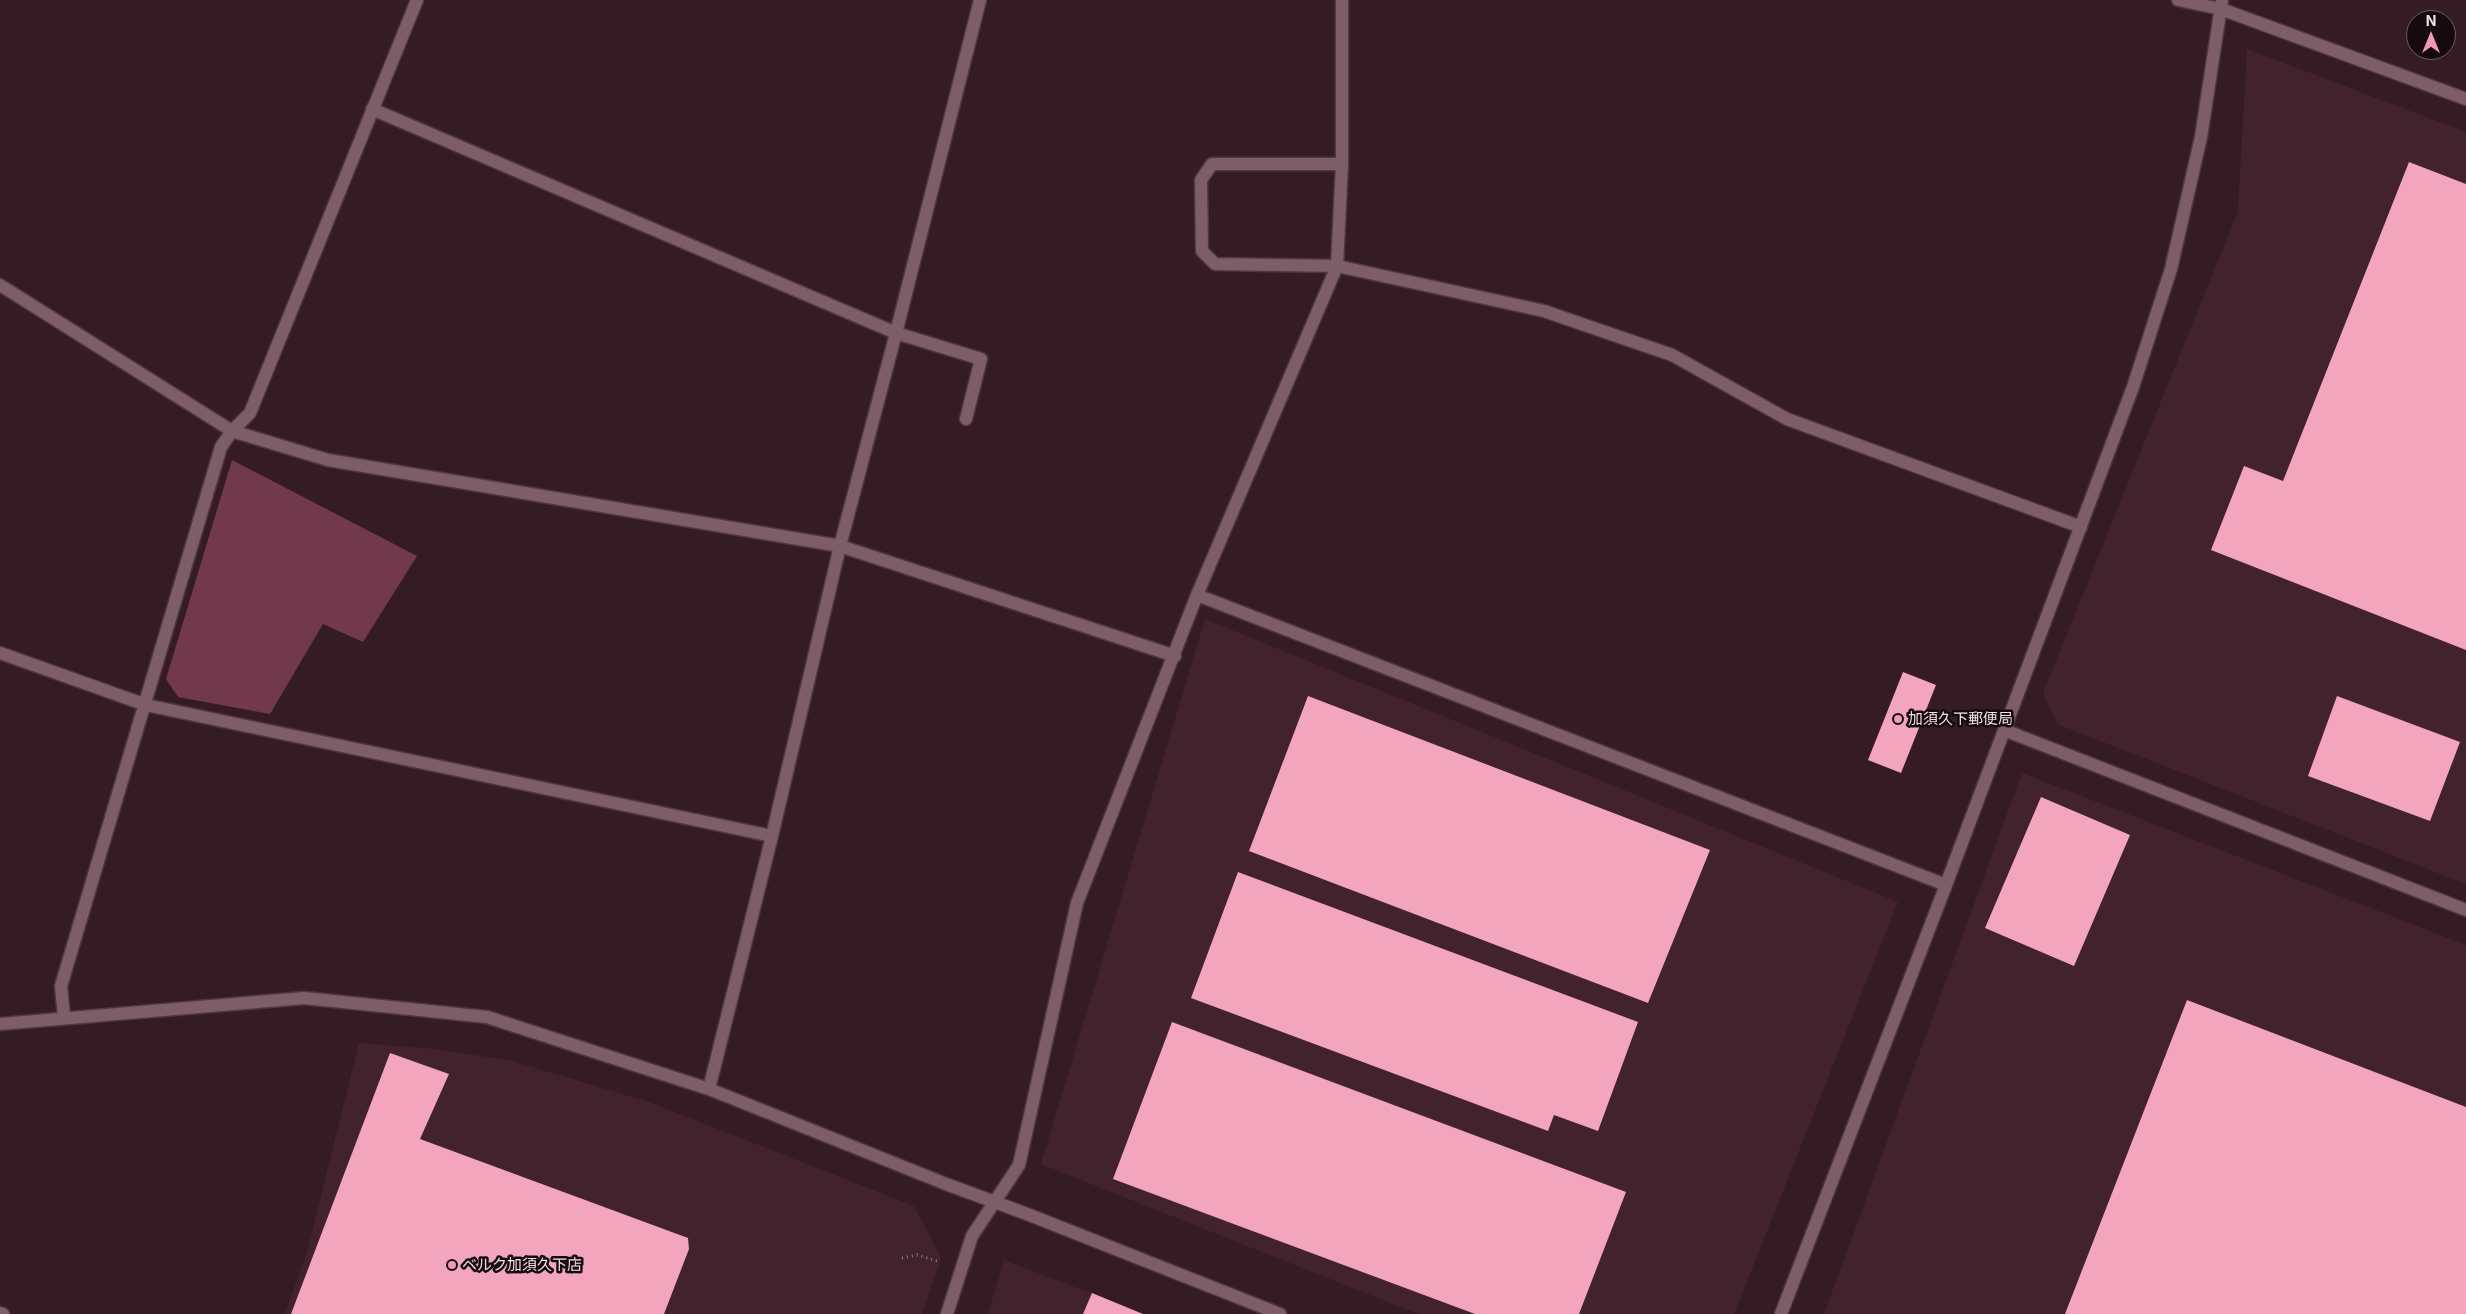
<!DOCTYPE html>
<meta charset="utf-8">
<style>
body{margin:0}
#map{position:relative;width:2466px;height:1314px;overflow:hidden;background:#351c24;font-family:Inter,sans-serif}
canvas{display:block}
.north{position:absolute;left:2406px;top:10px;width:50px;height:50px;box-sizing:border-box;background:#150a0e;border:1px solid #6d5f64;border-radius:50%;rotate:0deg;font-size:14px;font-weight:700;line-height:20px;text-align:center;color:#f1dfe4}
.north::after{content:'';display:block;margin:auto;width:18px;height:22px;background:#f09ab6;clip-path:polygon(50% 0,100% 100%,50% 72%,0 100%)}
</style>
<div id="map">
<canvas width="2466" height="1314"></canvas>
<div class="north">N</div>
</div>
<script>
const g = document.querySelector('canvas').getContext('2d');
g.lineJoin = 'round';
function fill(path, color) { g.fillStyle = color; g.fill(path, 'evenodd'); }
function stroke(path, color, width, dash) { g.strokeStyle = color; g.lineWidth = width; g.lineCap = dash ? 'butt' : 'round'; g.setLineDash(dash || []); g.stroke(path); }
function label(font, color, halo, rows, align = 'center') {
  g.font = font + ' Inter,"Noto Sans JP",sans-serif'; g.lineWidth = 5; g.setLineDash([]); g.textBaseline = 'middle'; g.strokeStyle = halo; g.fillStyle = color; for (const [text, x, y, turn = 0] of rows) {
    g.save(); g.translate(x, y); g.rotate((+turn || 0) * Math.PI / 180); g.textAlign = isNaN(turn) ? turn : align; if (halo) g.strokeText(text, 0, 0); g.fillText(text, 0, 0); g.restore();
  }
}
const built = new Path2D(`
 M2247 49 2466 132V884L2057 724 2043 693 2238 211Z
 M1205 619 1898 902 1734 1314H1418L1041 1164Z
 M2022 773 2466 945V1314H1824Z
 M359 1043 436 1049 512 1061 559 1075 649 1102 914 1206 941 1258 922 1314H285L307 1252Z
 M1004 1260 1145 1314H988Z`);
const green = new Path2D(`
 M232 460 417 556 363 642 323 624 270 714 178 697 166 679Z`);
const building = new Path2D(`
 M2409 162 2466 184V650L2211 550 2244 466 2283 481Z
 M1903 672 1936 685 1901 773 1868 760Z
 M1308 696 1710 850 1648 1003 1249 851Z
 M2337 696 2460 742 2430 821 2308 776Z
 M2041 797 2130 835 2074 966 1985 928Z
 M1238 872 1638 1022 1598 1131 1554 1115 1548 1131 1191 998Z
 M2187 1000 2466 1107V1314H2065Z
 M1172 1022 1626 1192 1579 1314H1475L1113 1179Z
 M390 1053 449 1074 420 1139 688 1238 689 1249 664 1314H291Z
 M1092 1293 1143 1314H1083Z`);
const path = new Path2D(`
 M902 1258 917 1255 937 1261`);
const minor = new Path2D(`
 M2178 0 2221 9 2466 99
 M372 109 896 333 981 359 966 419
 M1342 164H1212L1201 180 1202 251 1215 264 1337 266 1544 311 1672 355 1787 419 2081 527
 M0 285 232 431 328 460 840 546 1175 656
 M1197 595 1946 885
 M0 653 146 705 772 836
 M2004 730 2466 910
 M64 1017 61 986 221 447 232 431 250 413 417 0
 M0 1024 304 998 487 1017 709 1089 946 1184 1027 1214 1280 1314
 M709 1089 772 836 840 546 896 333 980 0
 M0 1313 3 1314
 M947 1314 972 1236 1019 1165 1077 903 1197 595 1337 266 1342 164V0
 M1781 1314 1946 885 2133 387 2171 269 2201 137 2222 0`);
const markers = [
 [1898,719,5,"#f09ab6"],
 [452,1265,5,"#f09ab6"]
];
const poiNames = [
 ["加須久下郵便局",1908,719],
 ["ベルク加須久下店",462,1265]
];
fill(built, '#42232d');
fill(green, '#72384c');
fill(building, '#f4a5be');
stroke(minor, '#4f373f', 15);
stroke(path, '#8d777e', 3, [1, 4]);
stroke(minor, '#7d5d66', 12);
for (const [x, y, r, color] of markers) { const dot = new Path2D(); dot.arc(x, y, r, 0, 2 * Math.PI); g.fillStyle = color; g.fill(dot); stroke(dot, '#150a0e', 2); }
label('15px', '#f1dfe4', '#150a0e', poiNames, 'left');
</script>
